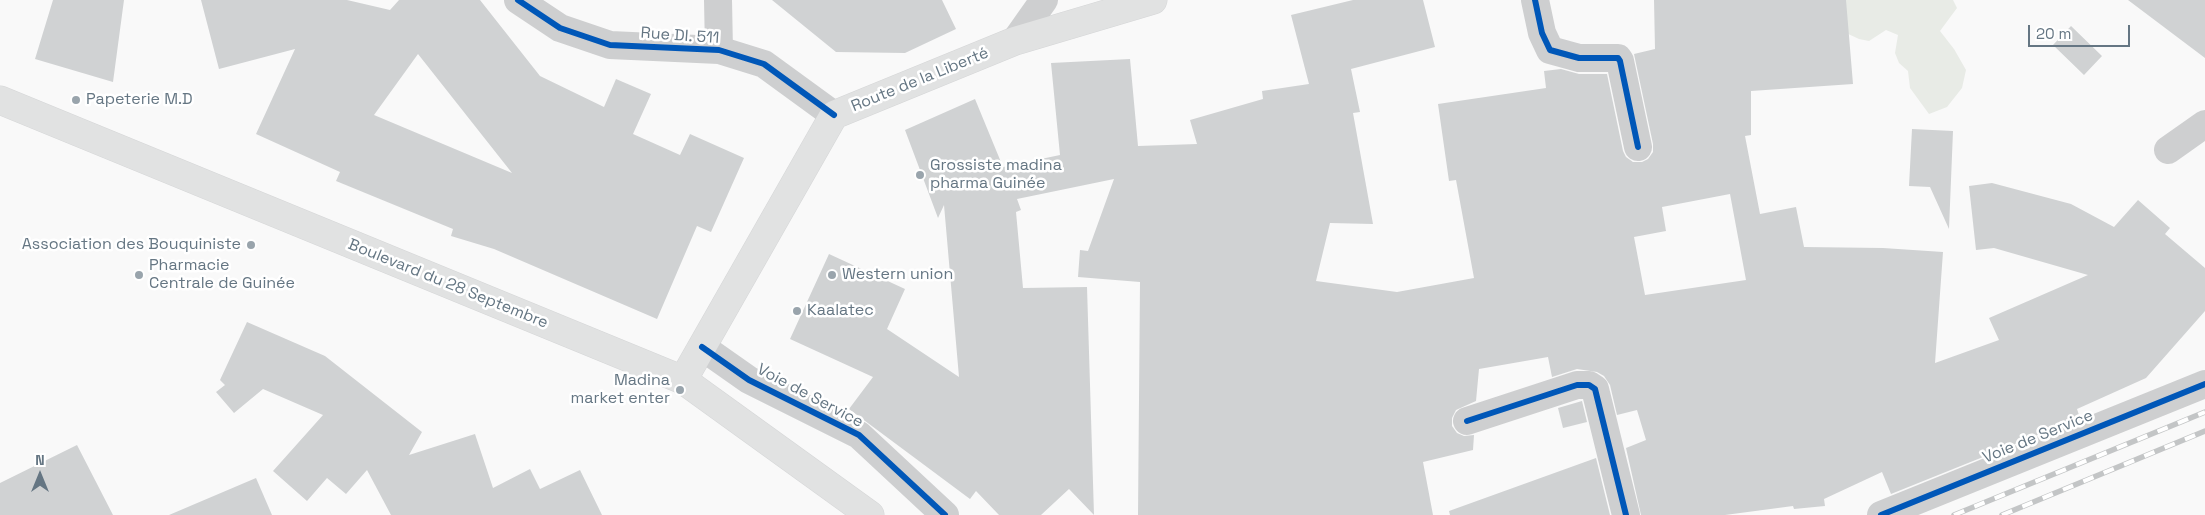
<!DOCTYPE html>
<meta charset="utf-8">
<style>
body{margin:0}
#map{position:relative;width:2205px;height:515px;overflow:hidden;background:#f9f9f9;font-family:"Space Grotesk",sans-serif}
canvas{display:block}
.north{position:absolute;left:15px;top:450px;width:50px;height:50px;-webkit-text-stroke:4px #fff;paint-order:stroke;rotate:0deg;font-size:14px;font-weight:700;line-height:20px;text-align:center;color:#657683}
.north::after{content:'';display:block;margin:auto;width:18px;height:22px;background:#657683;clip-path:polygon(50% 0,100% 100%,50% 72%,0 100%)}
.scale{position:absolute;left:2028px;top:25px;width:102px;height:22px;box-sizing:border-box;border:2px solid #657683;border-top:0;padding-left:6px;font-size:15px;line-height:18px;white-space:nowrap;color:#657683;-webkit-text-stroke:4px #fff;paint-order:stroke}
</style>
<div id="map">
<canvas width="2205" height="515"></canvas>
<div class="north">N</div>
<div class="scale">20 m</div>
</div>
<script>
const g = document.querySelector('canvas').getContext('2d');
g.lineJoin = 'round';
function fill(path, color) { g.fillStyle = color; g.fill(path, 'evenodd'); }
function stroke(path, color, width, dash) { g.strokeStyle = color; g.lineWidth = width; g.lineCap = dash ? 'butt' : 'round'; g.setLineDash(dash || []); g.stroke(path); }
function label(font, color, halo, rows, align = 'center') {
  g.font = font + ' "Space Grotesk",sans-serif'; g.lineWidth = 5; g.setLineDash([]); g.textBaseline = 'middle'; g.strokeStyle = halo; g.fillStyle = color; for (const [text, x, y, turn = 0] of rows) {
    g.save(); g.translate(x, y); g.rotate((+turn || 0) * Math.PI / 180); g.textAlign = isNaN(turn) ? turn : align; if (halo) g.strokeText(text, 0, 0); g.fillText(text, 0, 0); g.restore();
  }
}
const green = new Path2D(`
 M1841 0H1953L1957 8 1940 31 1954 49 1966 70 1962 88 1947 107 1929 114 1910 88 1908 71 1899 63 1895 53 1898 35 1886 30 1869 41 1859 39 1844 32Z`);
const building = new Path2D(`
 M53 0H124L113 82 35 59Z
 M201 0H347L390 10 399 0H480L540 76 604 107 616 79 651 94 633 134 680 155 690 134 744 158 711 232 697 226 657 319 494 249 451 236 453 229 336 181 340 172 256 134 295 49 219 69ZM418 54 512 173 374 115Z
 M772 0H942L956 29 905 53 836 52Z
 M1353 0H1423L1435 47 1351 69 1360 112 1353 113 1373 224 1330 223 1316 281 1397 292 1474 278 1456 180 1449 181 1438 104 1546 88 1544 71 1561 69 1579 74H1607L1623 151 1626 157 1633 162H1642L1648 159 1653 152V144L1634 54 1655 49 1654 0H1846L1853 84 1751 91V135L1745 136 1760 214 1796 207 1804 247 1883 248 1943 252 1935 363 1999 340 1989 318 2088 275 1994 248 1976 250 1969 186 1992 183 2071 204 2114 227 2138 200 2170 228 2165 234 2205 268V311L2146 378 2077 409 2080 418 1891 494 1882 472 1824 499 1825 506 1794 509 1793 506 1725 515H1641L1626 448 1646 440 1637 410 1617 415 1610 385 1604 376 1597 372 1577 369 1552 377 1548 357 1479 369 1476 401 1456 410 1452 418V426L1457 433 1464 436 1474 435 1473 450 1423 462 1433 515H1138L1140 282 1078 277 1080 250 1088 251 1114 179 1017 199 1021 210 1016 212 1023 288 1087 287 1094 515 1069 489 1041 515H999L976 491 970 499 849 409 873 377 790 339 829 254 905 289 887 329 959 377 944 205 938 218 905 130 975 99 1003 167 1060 155 1051 63 1130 59 1138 146 1197 144 1190 120 1263 99 1262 91 1309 84 1291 15ZM1730 194 1746 280 1645 295 1634 237 1666 231 1662 207Z
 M2128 0H2205V58Z
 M2071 26 2102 56 2084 75 2053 45Z
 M1912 129 1953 131 1949 229 1930 187 1909 186Z
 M247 322 325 356 422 432 409 455 475 434 493 488 530 469 540 489 580 470 602 515H391L367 470 346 494 327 478 307 501 273 471 323 415 263 389 234 413 216 392 225 385 220 380Z
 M1582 401 1587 422 1563 428 1558 408Z
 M77 445 113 515H0V483Z
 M1596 458 1610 515H1450L1449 511Z
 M256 478 272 515H169Z`);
const minor = new Path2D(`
 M518 0 560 28 610 45 719 50 764 64 834 115
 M718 0 719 50
 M1535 0 1542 33 1550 50 1579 58H1618L1620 61 1638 147
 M1015 41 1044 0
 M2168 150 2205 124
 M702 347 749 380 859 435 945 515
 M1467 421 1577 385H1589L1595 389 1626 515
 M1881 515 2205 384`);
const major = new Path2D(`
 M0 100 683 380 870 515
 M683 380 834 115 1015 41 1153 0`);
const rail = new Path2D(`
 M1954 515 2205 412
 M2002 515 2205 431`);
const cycleway = new Path2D(`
 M518 0 560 28 610 45 719 50 764 64 834 115
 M1535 0 1542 33 1550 50 1579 58H1618L1620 61 1638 147
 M702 347 749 380 859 435 945 515
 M1467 421 1577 385H1589L1595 389 1626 515
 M1881 515 2205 384`);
const markers = [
 [76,100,5,"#99a4ac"],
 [920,175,5,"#99a4ac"],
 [251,245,5,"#99a4ac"],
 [139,275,5,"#99a4ac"],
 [832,275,5,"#99a4ac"],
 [797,311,5,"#99a4ac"],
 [680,390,5,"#99a4ac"]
];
const streetNames = [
 ["Rue DI. 511",680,36,4],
 ["Route de la Liberté",920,80,-22],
 ["Boulevard du 28 Septembre",448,284,22],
 ["Voie de Service",810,396,28],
 ["Voie de Service",2038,437,-22]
];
const poiNames = [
 ["Papeterie M.D",86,100],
 ["Grossiste madina",930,166],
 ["pharma Guinée",930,184],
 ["Association des Bouquiniste",241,245,"right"],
 ["Pharmacie",149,266],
 ["Centrale de Guinée",149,284],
 ["Western union",842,275],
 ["Kaalatec",807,311],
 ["Madina",670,381,"right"],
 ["market enter",670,399,"right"]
];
fill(green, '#e8ebe6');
fill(building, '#d0d2d3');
stroke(major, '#d5d6d7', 29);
stroke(minor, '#cecfd0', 28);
stroke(major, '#e1e2e2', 28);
stroke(rail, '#c3c5c6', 5.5);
stroke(rail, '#fff', 4, [11]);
stroke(cycleway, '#0057b8', 6);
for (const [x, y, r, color] of markers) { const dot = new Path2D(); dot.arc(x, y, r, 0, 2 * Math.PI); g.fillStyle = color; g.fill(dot); stroke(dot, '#fff', 2); }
label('16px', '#657683', '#fff', streetNames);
label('16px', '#657683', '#fff', poiNames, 'left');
</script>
